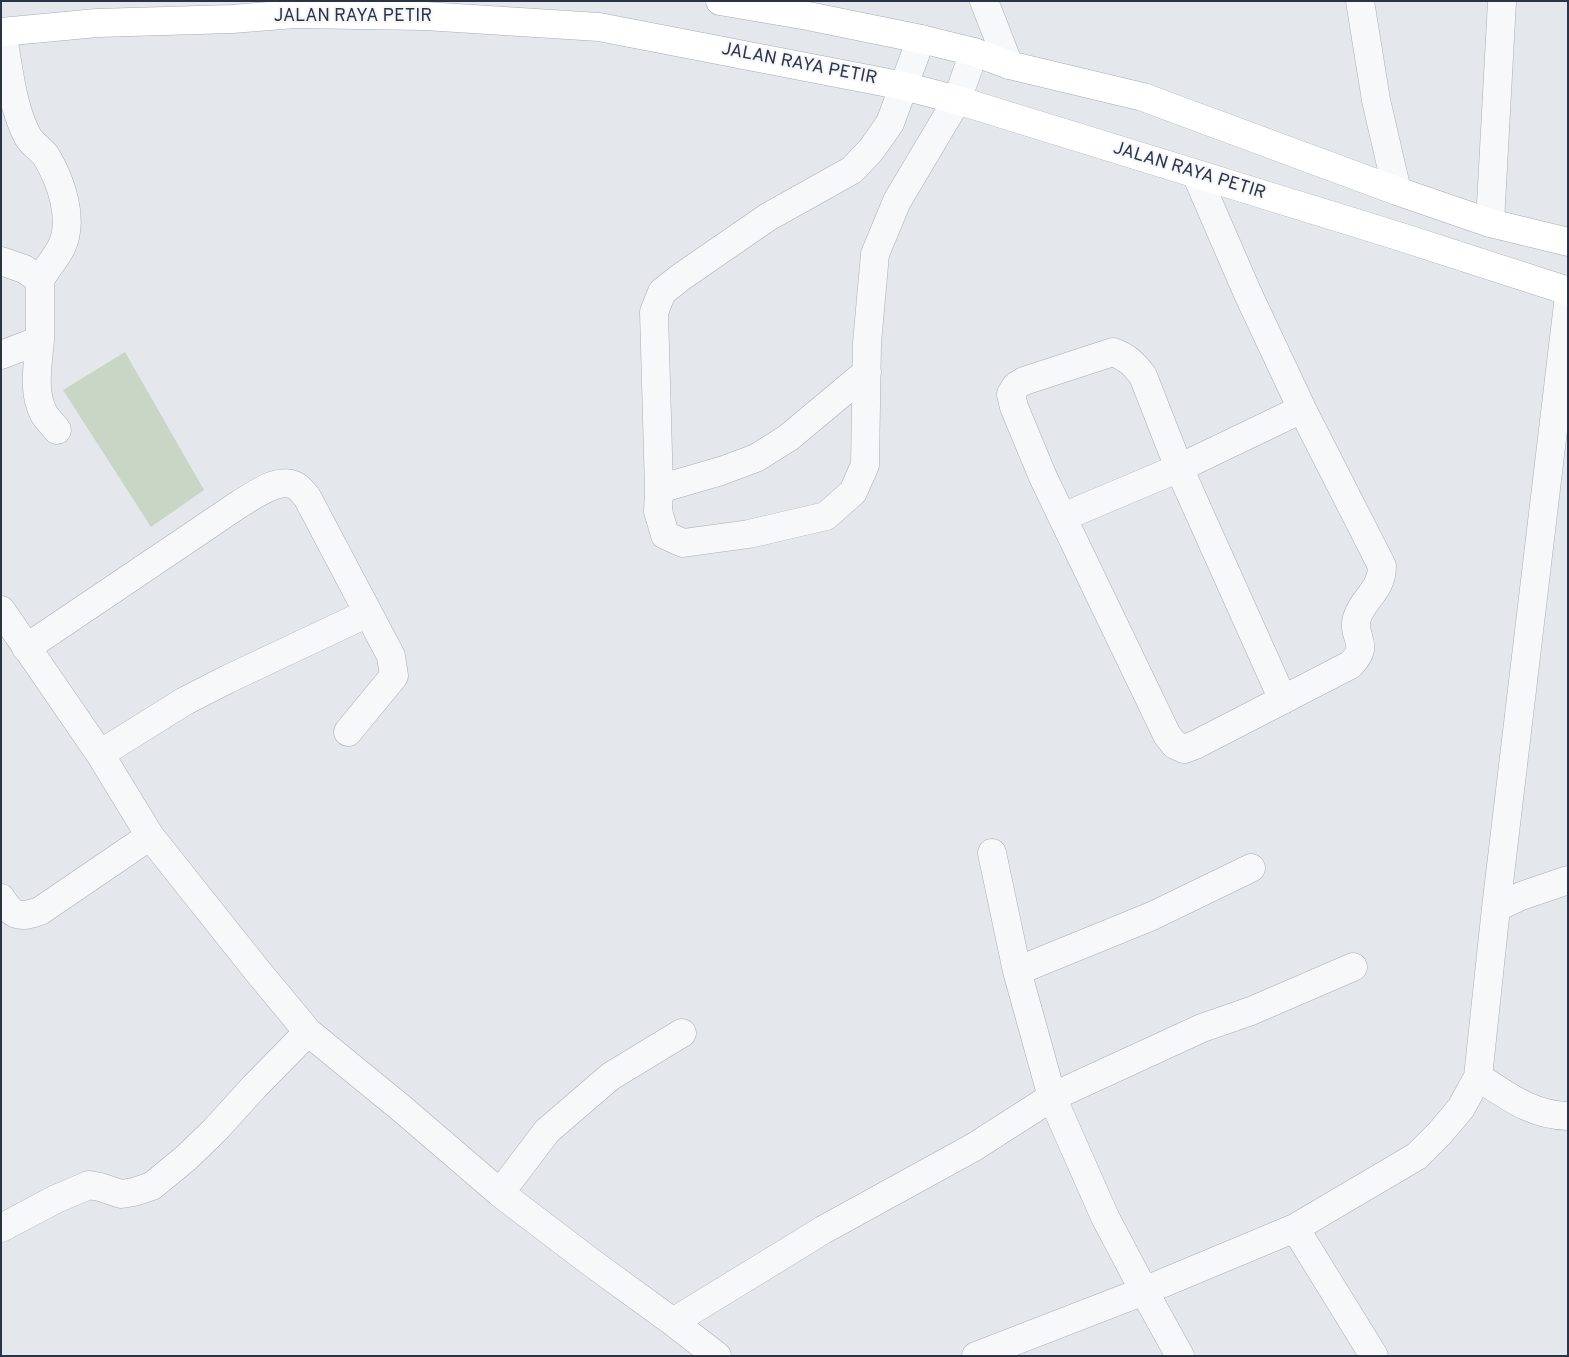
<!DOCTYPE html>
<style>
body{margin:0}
#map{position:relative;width:1569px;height:1357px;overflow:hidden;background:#e4e7ec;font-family:Overpass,sans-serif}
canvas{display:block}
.frame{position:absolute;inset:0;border:2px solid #2b3445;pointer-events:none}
</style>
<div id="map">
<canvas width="1569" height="1357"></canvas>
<div class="frame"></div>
</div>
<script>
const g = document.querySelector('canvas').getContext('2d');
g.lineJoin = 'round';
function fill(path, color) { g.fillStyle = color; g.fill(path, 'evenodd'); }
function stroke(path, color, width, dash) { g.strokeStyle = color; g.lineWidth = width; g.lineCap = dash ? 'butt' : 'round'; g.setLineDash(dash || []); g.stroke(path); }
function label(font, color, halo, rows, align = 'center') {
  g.font = font + ' Overpass,sans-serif'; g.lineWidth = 4; g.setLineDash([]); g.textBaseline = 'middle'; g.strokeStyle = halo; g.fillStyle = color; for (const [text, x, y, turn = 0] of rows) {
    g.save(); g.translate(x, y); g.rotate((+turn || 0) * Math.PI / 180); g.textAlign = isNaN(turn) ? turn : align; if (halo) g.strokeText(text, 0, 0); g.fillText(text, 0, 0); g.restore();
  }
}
const green = new Path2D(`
 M125 352 204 490 151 527 63 390Z`);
const minor = new Path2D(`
 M984 1 1009 65
 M1360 1 1376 100 1397 191
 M2 32C9 67 11 105 28 137 32 144 41 149 46 156 61 181 75 220 61 248 55 259 46 269 40 280
 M921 39 890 123 871 150 852 170 768 217 681 277 662 292 654 312 659 489 658 511 665 535 683 543 749 534 826 516 853 492 865 465 867 343 875 254 897 201 957 100 974 52
 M1196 174 1248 294 1302 409 1382 566C1382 591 1363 598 1357 618 1351 638 1372 644 1350 665L1195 745 1184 749 1175 745 1167 735 1043 477 1014 407 1011 394 1016 386 1024 381 1113 352C1127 357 1134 364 1143 376L1179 468 1283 700
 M1490 223 1502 1
 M1 261 24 269 40 280V340L1 355
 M40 340C38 364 32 392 44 414 48 420 53 425 57 430
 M659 489 721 471 756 458 788 438 867 372
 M1063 517 1179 468 1302 409
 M1 610 100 754 150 836 255 968 308 1032 401 1108 500 1193 592 1263 673 1322 823 1230 974 1147 1052 1097 1202 1028 1251 1011 1353 967
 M26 648 241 503C255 495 279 476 296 486 300 488 304 494 307 497L391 656 394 676 348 732
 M100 754 185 701 228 679 368 613
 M992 853 1017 971
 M1 898C13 917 19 918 40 911L150 836
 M1496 908 1521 896 1568 880
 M1478 1077C1508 1096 1531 1115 1568 1116
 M500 1193 547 1131 611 1076 682 1033
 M1 1228 56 1199 89 1185 100 1187 121 1194 134 1192 152 1186 186 1158 215 1130 254 1087 308 1032
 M1295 1228 1417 1156 1440 1133 1461 1108 1478 1077 1496 908 1568 304
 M673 1322 717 1356
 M976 1356 1144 1291 1295 1228 1374 1356
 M1180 1356 1144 1291 1105 1217 1052 1097 1017 971 1152 916 1251 868`);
const major = new Path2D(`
 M720 1 808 16 921 39 974 52 1009 65 1143 97 1397 191 1490 223 1568 242
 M1 32 97 23 232 19 295 14 425 16 599 27 904 86 957 100 1398 236 1568 291`);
const streetNames = [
 ["JALAN RAYA PETIR",353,17],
 ["JALAN RAYA PETIR",799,65,11],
 ["JALAN RAYA PETIR",1189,172,17]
];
fill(green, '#c9d6c5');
stroke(minor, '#a9aeb7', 29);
stroke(major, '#a3abb8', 29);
stroke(minor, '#f7f8fa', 28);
stroke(major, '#fff', 28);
label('18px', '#2b3445', '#f4f6f9', streetNames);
</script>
